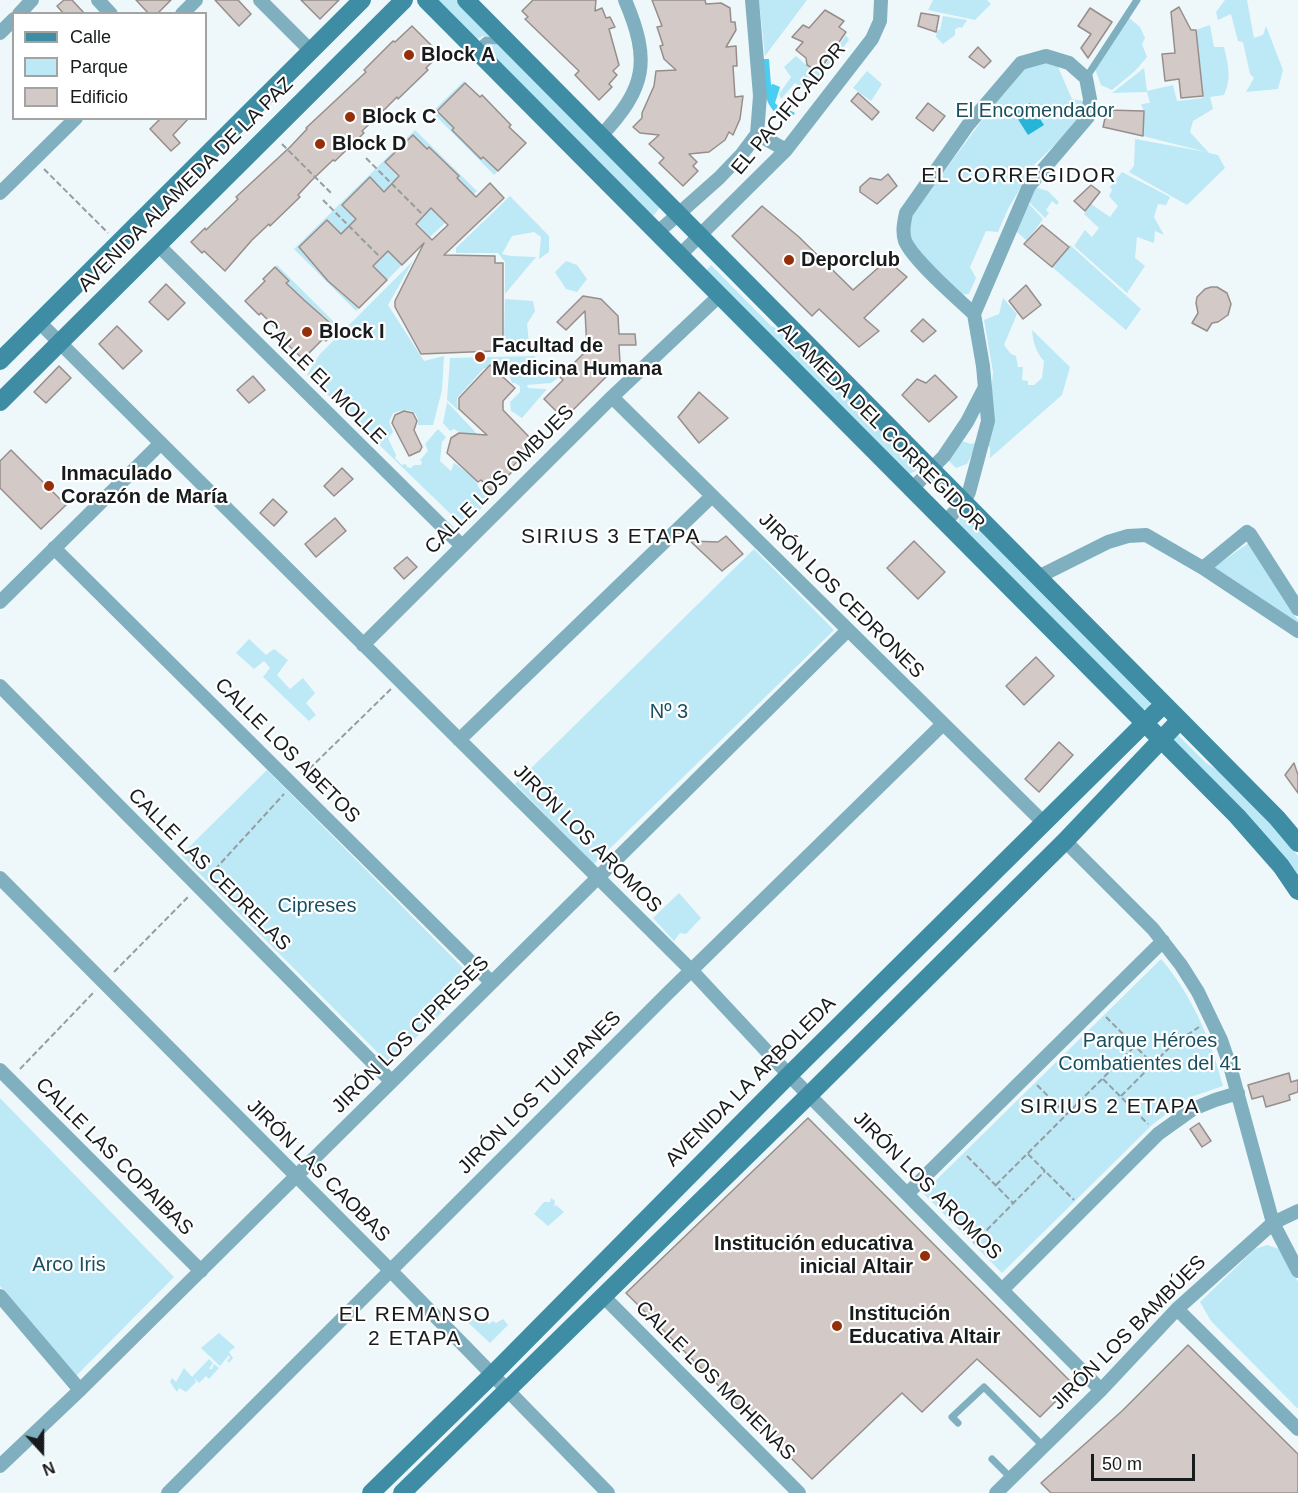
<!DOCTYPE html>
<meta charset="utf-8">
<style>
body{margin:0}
#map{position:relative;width:1298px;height:1493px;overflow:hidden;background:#eef8fb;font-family:Arial,sans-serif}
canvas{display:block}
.legend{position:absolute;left:12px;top:12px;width:195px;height:108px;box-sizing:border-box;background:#fff;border:2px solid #a2a4a4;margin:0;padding:8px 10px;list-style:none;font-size:18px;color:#171b1c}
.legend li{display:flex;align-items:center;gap:12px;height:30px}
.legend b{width:30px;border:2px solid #a2a4a4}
.north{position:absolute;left:12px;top:1421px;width:60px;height:60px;-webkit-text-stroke:4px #fff;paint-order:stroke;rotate:159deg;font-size:16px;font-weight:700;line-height:24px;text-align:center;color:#171b1c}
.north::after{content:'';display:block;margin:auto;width:21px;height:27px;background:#171b1c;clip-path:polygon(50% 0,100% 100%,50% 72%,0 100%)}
.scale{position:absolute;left:1091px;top:1454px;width:104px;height:27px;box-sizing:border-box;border:3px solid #171b1c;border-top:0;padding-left:8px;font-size:18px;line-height:21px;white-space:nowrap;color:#171b1c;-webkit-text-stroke:4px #fff;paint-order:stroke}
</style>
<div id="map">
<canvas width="1298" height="1493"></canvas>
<ul class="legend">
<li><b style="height:8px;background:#3f8da4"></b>Calle</li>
<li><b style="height:16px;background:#bde8f6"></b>Parque</li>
<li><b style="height:16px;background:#d3c9c6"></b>Edificio</li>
</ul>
<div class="north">N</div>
<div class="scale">50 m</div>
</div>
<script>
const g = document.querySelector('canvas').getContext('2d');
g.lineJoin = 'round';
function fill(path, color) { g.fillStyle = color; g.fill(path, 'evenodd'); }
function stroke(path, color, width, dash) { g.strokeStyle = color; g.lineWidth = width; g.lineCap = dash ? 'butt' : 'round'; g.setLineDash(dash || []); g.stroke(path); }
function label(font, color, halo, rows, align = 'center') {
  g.font = font + ' Arial,sans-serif'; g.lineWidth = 4.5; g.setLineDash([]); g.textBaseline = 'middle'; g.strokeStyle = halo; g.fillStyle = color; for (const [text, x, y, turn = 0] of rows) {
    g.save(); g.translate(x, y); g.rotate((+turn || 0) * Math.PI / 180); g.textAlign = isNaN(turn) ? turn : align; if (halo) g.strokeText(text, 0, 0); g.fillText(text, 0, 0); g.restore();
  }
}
const green = new Path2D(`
 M436 0H456L493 37 483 36 476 40Z
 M759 0H807L765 56Z
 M933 0H987L991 4 975 20 928 10Z
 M1225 0H1247L1254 38 1263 35 1266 26 1283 70 1278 89 1246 92 1254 78 1250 74 1243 42 1238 41 1231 14 1218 20 1216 12Z
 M943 16 967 20 962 28 960 27 955 29V35L943 44 936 37 937 30H940Z
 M1128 17 1140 27 1145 38 1142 44 1147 57 1135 71 1112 90 1101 85 1095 69Z
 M1210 25 1214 47H1224C1228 64 1232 78 1224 95L1210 97 1213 109 1193 121 1190 132 1209 153 1218 155 1225 168 1187 205 1129 172 1134 166 1135 139 1206 152 1143 136 1144 111 1141 104 1150 103 1147 92 1112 93 1144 68 1147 91 1173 85 1177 101 1203 98 1196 30Z
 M846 35 849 40 809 92 795 83 781 99 779 94 791 77 784 67 796 56 813 71 823 68Z
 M488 43 500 45 660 207 654 215H651L483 48 484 44Z
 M1041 61 1058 67 1072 99 1083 101 1075 125 1035 164 1009 207 998 232 986 231 970 267 976 278 969 294 959 295 917 250 909 234 911 216 1020 69Z
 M867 71 882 84 871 101 853 88Z
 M464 81 465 83 454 94 456 125 452 130 481 159 483 157 498 171 494 175 432 112Z
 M415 130 477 191 473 195 454 181 458 176 430 147 427 149 413 135 385 163 429 210 431 208 445 223 430 237 387 190 384 192 370 177 342 205 386 253 388 251 402 265 387 280 343 232 341 234 327 220 299 247 313 261 318 262 314 266 343 295 345 293 359 308 356 311 294 249Z
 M1122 172 1170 197 1166 205 1158 204 1154 217 1164 235 1155 231 1154 243 1137 237 1135 258 1145 266 1127 293 1074 246 1085 230 1092 237 1099 228 1084 214 1091 204 1110 217 1118 206 1109 196 1112 190 1110 187Z
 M1034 187 1048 191 1059 202 1057 205 1052 201 1046 210 1049 213 1045 218 1027 200Z
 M510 196 549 236V252L539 259 541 237 534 232 512 236 502 254 511 256 536 257 505 294V262L498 253H456V248Z
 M1029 204 1043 219 1027 241 1015 230Z
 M1070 245 1141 309 1126 330 1052 267Z
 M413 261 388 305 424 361 444 356 442 390 433 425H418C419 407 405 409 393 413L389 422 393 432 388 438 396 455 395 458 402 465 406 464 407 467 411 468 414 465H421L422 462 420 460 428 451 425 444 438 429 446 437 442 442 440 461 451 471 454 463C462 469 476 477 479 488L485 493 491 492 494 496 463 526 307 375 320 354Z
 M566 261 577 265 587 279 577 292 566 289 555 272Z
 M277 265 339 327 337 329 323 315 318 320V314L290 286 286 288 275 267Z
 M711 265 771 326 786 333 916 467V471L909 474 706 271Z
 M1003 298 1017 314 1004 345 1011 354 1016 356 1018 367H1023L1022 380 1028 381V385H1034L1042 378 1044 361C1036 353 1033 341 1032 330L1070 367 1062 395 990 458V447L984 443 987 433 993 372 984 320 999 314Z
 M505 299 533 301 535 311 527 324 530 352H511L513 347 511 342 504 341Z
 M535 356 534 363H546L556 371 558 378 551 383 527 385 528 388 547 389 522 418 511 411 510 402 520 392V386L515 383H512L510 377 503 369 484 368 457 398 458 410 447 400 450 358Z
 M447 402 480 437 478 439C469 432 460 434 454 429L450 431 443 423Z
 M959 440 971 444 978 442 967 464 956 468 950 462 947 457Z
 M963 516H967L1151 701 1149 708 1142 710 959 525V518Z
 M1250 542 1298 621V623L1213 568Z
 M754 549 834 630 594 864 515 784Z
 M249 639 266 655 274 649 288 660 277 675 290 689 303 678 315 693 306 703 316 715 309 721 263 677 270 668 264 661 254 669 236 653Z
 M1177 734 1206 763 1222 773 1285 839 1298 856V879L1174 743 1172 735Z
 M267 770 475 980 389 1064 181 855Z
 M679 893 701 918 686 934 680 933 674 941 653 918Z
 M1161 959C1192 995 1211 1040 1223 1086L1188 1098 1153 1124 1002 1273 923 1193Z
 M0 1098 174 1277 76 1376 0 1286Z
 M551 1198 555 1201 554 1207 556 1205 564 1212 548 1226 534 1214 544 1202H550Z
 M1267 1245 1279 1249 1298 1282V1409L1211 1321 1200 1302 1255 1249Z
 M474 1308 489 1324 493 1321 496 1323 503 1319 508 1325 490 1343 463 1318Z
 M219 1333 235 1347 229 1352 233 1358 229 1363 227 1360 230 1358 229 1355 220 1366 201 1348Z
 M209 1359 213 1363 209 1369H212L214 1364 219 1368 209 1379 206 1376 199 1383 194 1378 196 1382 186 1392 179 1388 177 1392 170 1382 172 1378 176 1382 184 1368 192 1377Z`);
const forest = new Path2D(`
 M761 59H769L771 85 773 84 780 87 775 103 779 107 782 106 795 113 788 122C761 108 764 86 761 59Z`);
const water = new Path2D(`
 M1030 103 1044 125 1028 135 1014 113Z`);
const building = new Path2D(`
 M64 0H72L85 14H64L57 6Z
 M136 0H171L157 14H149Z
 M215 0H238L251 14 239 26Z
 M301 0H339L320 19Z
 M533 0H596L595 11 602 8 606 18 610 17 615 27 609 29 619 65 613 71 617 75 609 84 612 87 599 100 575 75 579 71 525 19 528 17 522 11Z
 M652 0H705L706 4 721 3 730 8 731 22H735L736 30 726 47 736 46 737 66H733L735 97 743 96 740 119 733 135 729 132 725 140 709 152 689 154 697 162 693 166 698 171 683 186 659 163 664 158 649 144 659 135 640 133 633 127 642 118V113L654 86 656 71 676 70 664 59 660 46 663 45 657 27 662 26Z
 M1179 7 1191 30H1196L1203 96 1181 98 1179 79 1165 81 1162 54 1175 53 1171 12Z
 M1090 8 1112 22 1088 58 1081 48 1091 34 1078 26Z
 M825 10 844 21 839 27 846 32 822 67 815 70 807 65 806 58 796 50 803 42 792 37 803 25 809 28Z
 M921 13 939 16 936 32 918 26Z
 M412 26 440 54 426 68 428 70 398 99 397 97 380 114 362 131 364 133 335 161 333 160 312 180 298 195 300 197 270 226 269 224 252 240 225 271 204 251 202 253 191 242 205 228 206 230 238 199 236 197 290 147 307 129 306 128 366 72 364 70 393 41 395 42Z
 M978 47 991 61 984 68 969 57Z
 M465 83 480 97 482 95 511 125 509 127 526 143 498 171 483 157 481 159 452 130 454 128 437 111Z
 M858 93 879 112 872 120 851 101Z
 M928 103 945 116 933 131 916 118Z
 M1107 110 1144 111 1143 136 1103 127Z
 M161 118H189L173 135 180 143 171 151 150 129Z
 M413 135 427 149 429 147 459 176 457 178 476 197 490 183 504 198 444 255 495 256V263H503V343H495V351L421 354 395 307V301L424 243 402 265 388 251 373 266 387 280 359 308 328 281 299 247 327 220 341 234 356 219 342 205 370 177 384 192 399 176 385 162ZM431 208 448 225 432 240 416 224Z
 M888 174 897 186 877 204 860 192V187L870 178 881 180Z
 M1091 185 1100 192 1085 211 1074 201Z
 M762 206 799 237 853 290 887 260 907 277 864 318 879 331 859 347 819 309 812 316 732 236Z
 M1042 225 1069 247 1052 267 1024 244Z
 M275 267 289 281 286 283 304 300 337 329 326 341 323 339 303 359 288 345 290 343 261 313 259 315 245 301 265 281 263 279Z
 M166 284 185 303 168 320 149 302Z
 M1026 285 1041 305 1023 319 1009 301Z
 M1211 287H1217L1227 293 1231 304 1228 315 1218 322 1212 323 1207 331 1192 323 1198 313 1196 303 1197 297 1205 289Z
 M583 296 601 299 618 316 619 334H635L636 345H619L620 363 564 419 544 399 563 380 560 377 587 350 585 311 566 330 557 322Z
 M923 319 936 331 923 342 911 331Z
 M117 326 142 351 123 369 99 344Z
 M490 365 515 388 503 401V410L535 443 512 467 514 470 492 491 481 480 478 482 447 453 451 438 459 433 487 435 459 409V398Z
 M59 366 71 378 46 403 34 392Z
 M935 375 957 397 929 422 902 395 917 379 926 383Z
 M253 376 265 390 249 403 237 390Z
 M699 392 728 418 699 443 678 417Z
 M404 411 413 413 417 421 414 430 422 447 420 451 409 456 392 423 395 415Z
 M11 450 66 505 41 529 0 488V461Z
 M342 468 353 479 334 496 324 486Z
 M273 499 287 512 274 526 260 513Z
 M335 518 346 531 316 557 305 544Z
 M726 536 743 554 722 571 690 541 718 542Z
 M914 541 945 572 918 599 887 568Z
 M407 557 417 567 404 579 394 568Z
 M1036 657 1054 676 1024 705 1006 686Z
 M1059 742 1073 755 1039 792 1025 779Z
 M1294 763 1298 775V793L1285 775Z
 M1289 1073 1291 1082 1298 1080V1092L1289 1095 1290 1100 1266 1107 1263 1096 1252 1099 1248 1085Z
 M808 1118 1073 1384 1040 1417 977 1359 922 1412 902 1393 812 1479 626 1293Z
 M1199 1123 1211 1141 1202 1147 1190 1129Z
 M1188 1345 1298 1454V1493H1051L1041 1483 1122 1411Z`);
const path = new Path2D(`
 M282 144 331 193
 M366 158 423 215
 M44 169 108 233
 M323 200 380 257
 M303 775 391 689
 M209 876 284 794
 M114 972 188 897
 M1106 1017 1153 1064
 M20 1069 95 991
 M1103 1079 1148 1124
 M1037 1085 1067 1115
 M1121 1096 1171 1046 1199 1027
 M1028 1154 1074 1200
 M967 1156 1013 1203
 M996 1185 1135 1046
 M974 1243 1045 1171`);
const lane = new Path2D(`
 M475 49 486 40 499 41
 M1086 78 1137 0
 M958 1423 952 1417 984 1387 1043 1446
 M992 1459 1011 1478`);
const street = new Path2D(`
 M98 0 111 14
 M260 0 311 51
 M19 14 32 0
 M182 14 196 0
 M0 33 14 19
 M757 134 786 150
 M601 136C646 88 651 61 625 0
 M0 193 76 118
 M657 233 719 178 742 154 757 134 760 96 752 0
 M158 245 462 546
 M679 256 786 150 872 39 880 21 881 0
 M39 322 692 971 789 1075 1101 1390
 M612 397 1044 823
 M912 489 944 456 967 422 984 389
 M945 522 964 502 969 492 988 421 983 366 974 314 1029 186 1088 117 1090 99 1086 78 1069 63 1046 56 1021 63 968 125 906 213C904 223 902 231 905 241 913 260 957 298 974 314
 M54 548 491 982
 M1203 568 1247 532 1250 534 1298 609
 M1038 577 1108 542 1128 536 1146 535 1203 568 1298 631
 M0 602 161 443
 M363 645 612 397 719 296
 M0 686 391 1081
 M459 740 712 496
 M1065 841 1153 929 1181 965 1198 992 1221 1040 1230 1066 1273 1223 1298 1271
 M0 878 390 1270 608 1493
 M0 1070 201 1271
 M907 1194 1163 941
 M1003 1289 1158 1134 1193 1109 1215 1100 1238 1093
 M0 1296 80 1390
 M603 1296 799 1493
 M1177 1309 1298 1429
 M0 1466 80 1390 848 630
 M168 1493 667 994 943 724
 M996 1493 1101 1390 1177 1309 1273 1223 1298 1211`);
const secondary = new Path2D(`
 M426 0 1237 816 1281 866 1298 891
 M466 0 1180 720 1277 818 1298 843
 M0 361 362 0
 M0 402 404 0
 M371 1493 492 1375 789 1075 1164 704
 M402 1493 809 1095 1065 841 1180 720`);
const markers = [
 [409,55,6,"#952f0a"],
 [350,117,6,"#952f0a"],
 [320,144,6,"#952f0a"],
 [789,260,6,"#952f0a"],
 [307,332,6,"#952f0a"],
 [480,357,6,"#952f0a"],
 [49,486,6,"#952f0a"],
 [925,1256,6,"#952f0a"],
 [837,1326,6,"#952f0a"]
];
const poiNames = [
 ["Block A",421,55],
 ["Block C",362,117],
 ["Block D",332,144],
 ["Deporclub",801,260],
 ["Block I",319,332],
 ["Facultad de",492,346],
 ["Medicina Humana",492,369],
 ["Inmaculado",61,474],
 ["Corazón de María",61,497],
 ["Institución educativa",913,1244,"right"],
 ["inicial Altair",913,1267,"right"],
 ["Institución",849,1314],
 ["Educativa Altair",849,1337]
];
const streetNames = [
 ["EL PACIFICADOR",789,109,-50],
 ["AVENIDA ALAMEDA DE LA PAZ",186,185,-45],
 ["CALLE EL MOLLE",323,382,45],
 ["ALAMEDA DEL CORREGIDOR",881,427,45],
 ["CALLE LOS OMBUES",500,480,-45],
 ["JIRÓN LOS CEDRONES",841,596,45],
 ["CALLE LOS ABETOS",287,751,45],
 ["JIRÓN LOS AROMOS",587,839,45],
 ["CALLE LAS CEDRELAS",209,870,45],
 ["JIRÓN LOS CIPRESES",411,1035,-45],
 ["AVENIDA LA ARBOLEDA",751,1082,-45],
 ["JIRÓN LOS TULIPANES",540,1093,-45],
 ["CALLE LAS COPAIBAS",114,1157,45],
 ["JIRÓN LAS CAOBAS",318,1171,45],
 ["JIRÓN LOS AROMOS",927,1186,45],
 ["JIRÓN LOS BAMBÚES",1129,1333,-45],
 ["CALLE LOS MOHENAS",715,1381,45]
];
const parkNames = [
 ["El Encomendador",1035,111],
 ["Nº 3",669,712],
 ["Cipreses",317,906],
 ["Parque Héroes",1150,1041],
 ["Combatientes del 41",1150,1064],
 ["Arco Iris",69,1265]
];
const neighbourhoodNames = [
 ["EL CORREGIDOR",1019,176],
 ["SIRIUS 3 ETAPA",611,537],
 ["SIRIUS 2 ETAPA",1110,1107],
 ["EL REMANSO",415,1315],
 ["2 ETAPA",415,1339]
];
fill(green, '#bde8f6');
fill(forest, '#49cdf1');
fill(water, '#26b5d8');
fill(building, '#d3c9c6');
stroke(building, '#978e8c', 1.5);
stroke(path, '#959d9f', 2, [6, 3]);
stroke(lane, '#80b0bf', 7);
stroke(street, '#80b0bf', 14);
stroke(secondary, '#3f8da4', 18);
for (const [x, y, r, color] of markers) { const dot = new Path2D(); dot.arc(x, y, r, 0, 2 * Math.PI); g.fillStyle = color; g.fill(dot); stroke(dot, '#fff', 2); }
label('bold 20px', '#171b1c', '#fff', poiNames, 'left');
label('20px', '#171b1c', '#fff', streetNames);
label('20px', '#19505f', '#fff', parkNames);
g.letterSpacing = '1.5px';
label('21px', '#171b1c', '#fff', neighbourhoodNames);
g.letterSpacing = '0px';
</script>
